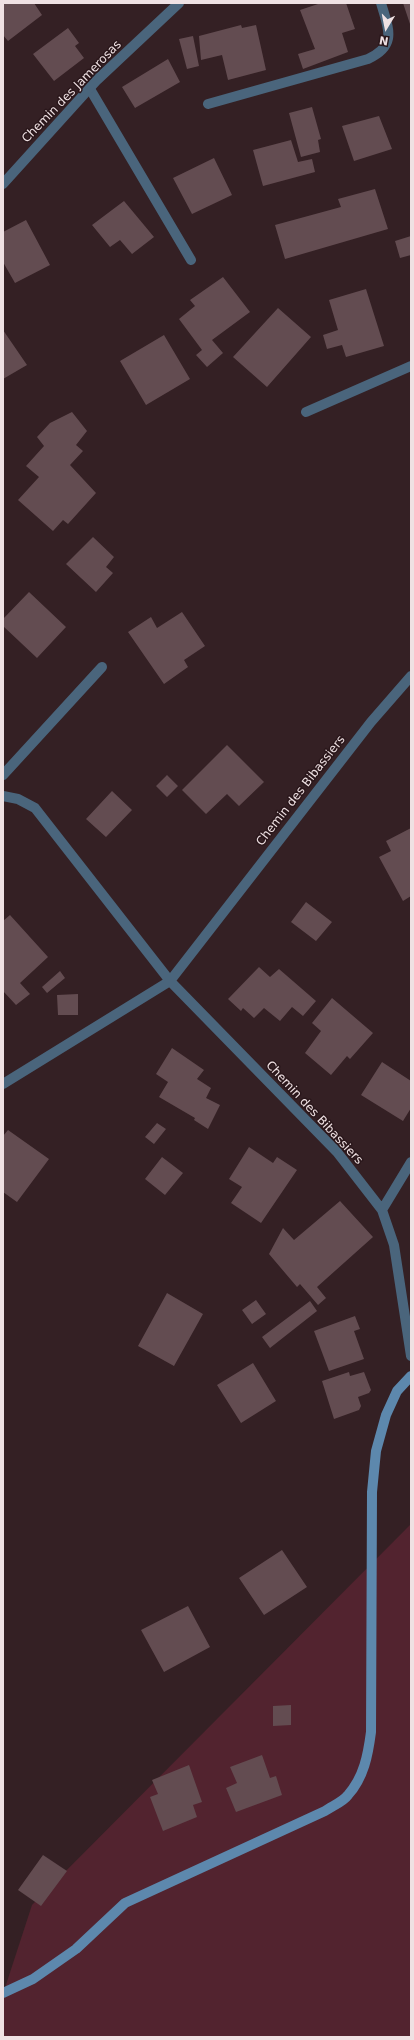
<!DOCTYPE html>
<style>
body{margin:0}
#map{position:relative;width:414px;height:2040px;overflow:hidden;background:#342024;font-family:"DejaVu Sans",sans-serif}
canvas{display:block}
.frame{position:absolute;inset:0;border:4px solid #efe1e3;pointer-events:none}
.north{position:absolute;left:366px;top:8px;width:40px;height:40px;-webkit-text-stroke:3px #2a171b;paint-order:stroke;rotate:190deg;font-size:11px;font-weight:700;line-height:16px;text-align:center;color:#efe1e3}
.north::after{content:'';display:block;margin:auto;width:14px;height:18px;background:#efe1e3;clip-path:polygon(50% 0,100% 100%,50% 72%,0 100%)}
</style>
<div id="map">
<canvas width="414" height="2040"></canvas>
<div class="frame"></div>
<div class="north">N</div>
</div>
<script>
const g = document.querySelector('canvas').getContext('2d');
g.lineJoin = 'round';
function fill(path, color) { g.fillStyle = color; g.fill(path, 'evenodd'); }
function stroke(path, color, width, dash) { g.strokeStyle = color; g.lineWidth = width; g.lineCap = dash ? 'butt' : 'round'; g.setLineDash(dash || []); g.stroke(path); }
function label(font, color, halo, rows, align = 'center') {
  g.font = font + ' "DejaVu Sans",sans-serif'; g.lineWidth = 3; g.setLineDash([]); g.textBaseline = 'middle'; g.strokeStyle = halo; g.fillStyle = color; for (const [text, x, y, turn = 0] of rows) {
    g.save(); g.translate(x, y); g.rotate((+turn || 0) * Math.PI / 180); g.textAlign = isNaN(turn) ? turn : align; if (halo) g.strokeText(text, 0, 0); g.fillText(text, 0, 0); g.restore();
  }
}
const green = new Path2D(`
 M411 1524V2037H3V1994L32 1905Z`);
const building = new Path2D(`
 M3 3H34L42 15 8 41 3 35Z
 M321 3H346L355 29 342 33 348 52 303 69 298 54 315 49 300 10Z
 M403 3H411V27Z
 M241 25 242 28 256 25 266 70 228 80 222 55 201 60 199 36Z
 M68 28 79 43 75 46 84 58 54 81 33 54Z
 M193 36 199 66 187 69 179 39Z
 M168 59 180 82 135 108 122 87Z
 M312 107 321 139 318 140 320 152 301 157 289 113Z
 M379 116 392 149 354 161 342 126Z
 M291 140 298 162 312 159 315 172 263 186 253 150Z
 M214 158 232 195 192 214 173 178Z
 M375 189 388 229 285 259 275 225 341 207 338 199Z
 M124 201 154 237 132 254 120 240 110 247 92 225Z
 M26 220 50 265 15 283 3 262V232Z
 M411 236V255L400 258 395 241Z
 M223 277 250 312 212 340 223 353 207 367 196 355 202 350 179 319 195 306 190 300Z
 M366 289 384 346 346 357 342 345 327 349 323 335 338 330 329 300Z
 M278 308 311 337 267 387 233 357Z
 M3 330 27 365 3 379Z
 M164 335 190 379 146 405 120 361Z
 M72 412 87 431 76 445 83 451 70 465 96 493 68 524 63 520 53 531 18 500 39 477 26 466 44 446 37 437 50 423Z
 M93 537 114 557 106 567 113 573 96 592 66 564Z
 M29 592 66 627 37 658 3 626V619Z
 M182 612 205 646 184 660 188 667 164 684 128 632 151 617 157 628Z
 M227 745 264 782 239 806 227 794 206 814 182 790Z
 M167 775 178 786 167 797 156 786Z
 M112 791 132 810 106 837 86 819Z
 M411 828V896L403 901 379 857 391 851 386 841Z
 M306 902 332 922 316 941 291 922Z
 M10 915 48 957 20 983 30 994 16 1005 3 991V921Z
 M259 967 270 977 279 969 316 1001 303 1016 292 1007 280 1021 264 1008 254 1018 243 1008 241 1011 228 999Z
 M60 971 65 978 47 993 42 987Z
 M78 994V1015H58L57 995Z
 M332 998 373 1033 350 1059 347 1056 331 1075 305 1053 321 1031 312 1023Z
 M172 1048 204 1070 197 1079 211 1088 206 1098 220 1105 208 1129 194 1120 195 1118 159 1097 168 1082 156 1074Z
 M382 1062 411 1081V1108L403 1121 361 1095Z
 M157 1123 166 1129 154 1144 145 1137Z
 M8 1130 49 1159 17 1202 3 1192V1136Z
 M249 1147 273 1163 277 1157 297 1170 261 1223 231 1203 242 1187 229 1179Z
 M162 1157 183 1173 165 1195 145 1179Z
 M340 1201 373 1237 317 1287 326 1298 318 1305 300 1284 297 1287 269 1254 283 1228 294 1240Z
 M167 1293 203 1314 174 1366 138 1346Z
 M256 1300 266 1314 252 1324 242 1310Z
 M310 1301 317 1311 270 1348 262 1337Z
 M355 1316 360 1329 354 1331 364 1359 329 1371 314 1331Z
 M253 1363 276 1401 241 1423 217 1385Z
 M349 1372 350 1376 364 1372 371 1390 369 1393 358 1397 361 1406 359 1410 334 1419 322 1381Z
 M282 1550 307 1587 264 1615 239 1578Z
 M188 1606 210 1647 164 1672 141 1630Z
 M291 1705V1725L273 1726V1706Z
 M262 1755 270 1778 276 1776 282 1795 236 1812 226 1788 237 1783 230 1767Z
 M189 1765 202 1802 193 1805 197 1817 163 1831 150 1797 158 1794 152 1780Z
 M43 1855 67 1871 41 1906 18 1890Z`);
const service = new Path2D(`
 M90 89 191 260
 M3 775 102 667`);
const minor = new Path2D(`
 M208 104 368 59C398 45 388 28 381 3
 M3 184 97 80 179 3
 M306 412 411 366
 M3 796 18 799 35 808 170 981 337 1152 382 1210 394 1245 411 1356
 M3 1084 170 981 371 722 411 676
 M382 1210 411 1162`);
const secondary = new Path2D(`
 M3 1993 33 1979 76 1949 125 1903 325 1811C332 1806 343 1802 348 1795 364 1777 368 1755 371 1732L372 1492 376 1451 386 1415 397 1391 411 1376`);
const streetNames = [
 ["Chemin des Jamerosas",72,92,-46],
 ["Chemin des Bibassiers",301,791,-52],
 ["Chemin des Bibassiers",314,1113,47]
];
fill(green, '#52232f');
fill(building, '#634c51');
stroke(service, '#4a657c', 10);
stroke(minor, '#4a657c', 10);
stroke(secondary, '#5d88ad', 10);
label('12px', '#efe1e3', '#2a171b', streetNames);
</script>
